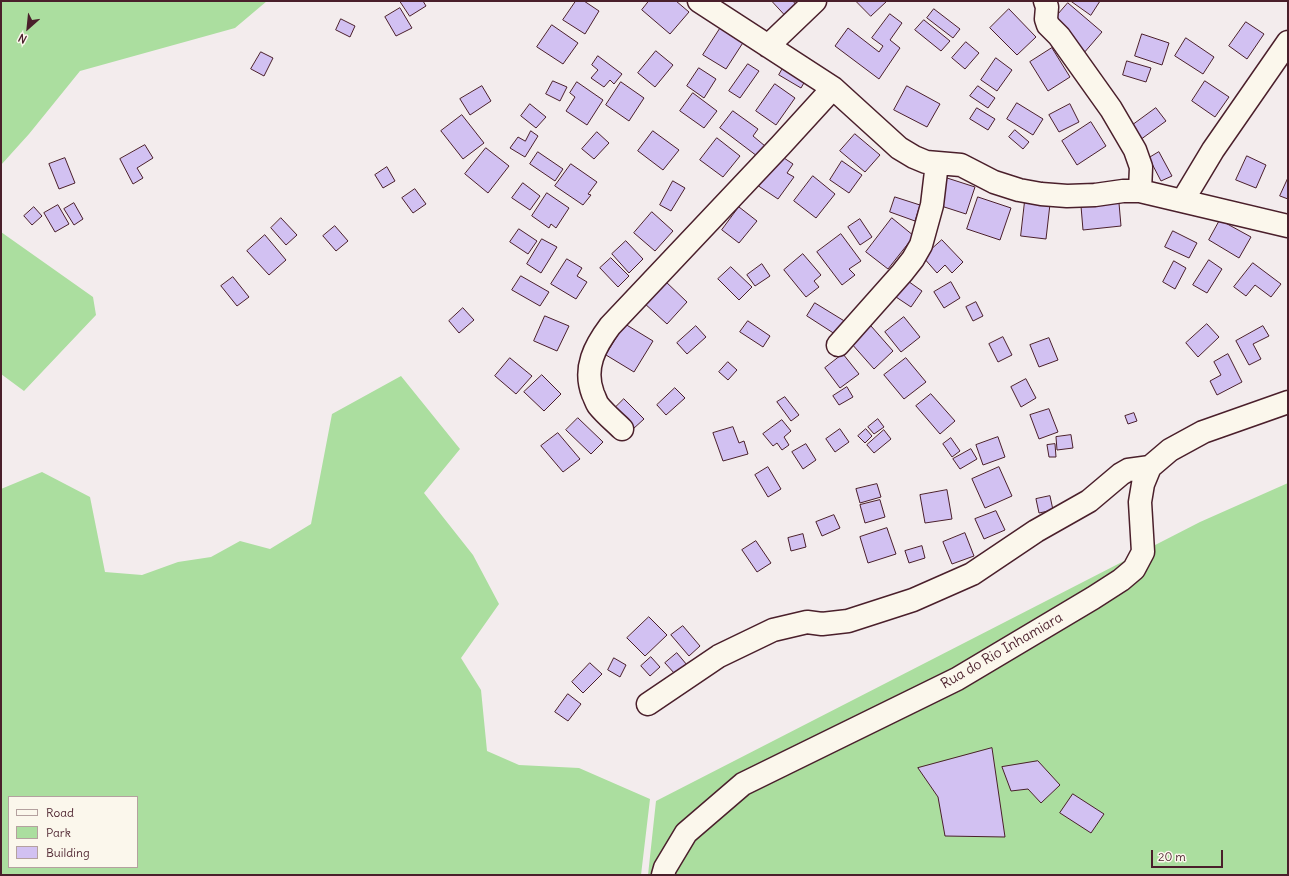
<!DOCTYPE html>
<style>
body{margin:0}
#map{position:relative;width:1289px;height:876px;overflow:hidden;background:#f3eced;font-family:Delius,sans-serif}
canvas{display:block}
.frame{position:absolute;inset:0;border:2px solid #4a1f2b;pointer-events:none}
.legend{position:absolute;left:8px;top:796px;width:130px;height:72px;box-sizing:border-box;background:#fbf7ec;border:1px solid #b4a19f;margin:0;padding:5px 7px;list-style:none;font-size:12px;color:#4a1f2b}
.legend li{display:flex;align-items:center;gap:8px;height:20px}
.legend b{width:20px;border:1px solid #b4a19f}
.north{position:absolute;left:8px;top:8px;width:40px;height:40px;-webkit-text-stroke:3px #fbf7ec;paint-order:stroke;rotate:207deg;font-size:11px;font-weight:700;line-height:16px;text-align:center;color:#4a1f2b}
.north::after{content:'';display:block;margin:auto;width:14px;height:18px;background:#4a1f2b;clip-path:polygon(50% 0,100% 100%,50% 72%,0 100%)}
.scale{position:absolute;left:1151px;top:850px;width:72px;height:18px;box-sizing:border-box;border:2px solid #4a1f2b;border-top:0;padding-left:5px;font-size:12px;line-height:14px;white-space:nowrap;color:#4a1f2b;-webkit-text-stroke:3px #fbf7ec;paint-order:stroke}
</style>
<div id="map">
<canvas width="1289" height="876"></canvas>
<div class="frame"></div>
<ul class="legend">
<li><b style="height:5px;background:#fbf7ec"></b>Road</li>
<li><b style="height:11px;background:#abde9f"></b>Park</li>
<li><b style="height:11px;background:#d2c1f2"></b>Building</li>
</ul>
<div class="north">N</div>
<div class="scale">20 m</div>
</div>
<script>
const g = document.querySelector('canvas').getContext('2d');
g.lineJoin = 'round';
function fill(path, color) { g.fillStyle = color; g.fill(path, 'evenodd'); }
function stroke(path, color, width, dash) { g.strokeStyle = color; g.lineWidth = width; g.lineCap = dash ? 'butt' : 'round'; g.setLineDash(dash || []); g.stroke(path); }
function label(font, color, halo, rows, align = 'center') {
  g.font = font + ' Delius,sans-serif'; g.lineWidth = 4; g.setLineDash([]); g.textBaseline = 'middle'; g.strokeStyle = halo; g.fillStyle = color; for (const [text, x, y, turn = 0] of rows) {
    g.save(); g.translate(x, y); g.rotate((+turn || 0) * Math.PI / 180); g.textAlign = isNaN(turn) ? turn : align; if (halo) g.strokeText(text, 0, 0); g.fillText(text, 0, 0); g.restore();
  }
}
const green = new Path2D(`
 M1 1H267L235 28 80 71 29 134 1 165Z
 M1 232 93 297 96 315 24 391 1 374Z
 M401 376 460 449 424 493 473 555 499 604 461 658 481 690 487 751 519 765 579 768 650 799 641 875H1V489L42 472 90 497 105 572 142 575 178 562 211 557 240 541 270 549 311 524 332 414ZM9 797H137V867H9Z
 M1288 483V875H648L656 801 1200 522Z`);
const building = new Path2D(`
 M400 1H423L426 6 410 16Z
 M576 1H584L599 11 585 34 563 20Z
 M649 1H676L689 12 670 34 642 10Z
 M772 1H793L797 6 786 16Z
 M856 1H887L871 16Z
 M1071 1H1100L1091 15Z
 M1068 3 1102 32 1083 54 1049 25Z
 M400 8 412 28 396 36 385 17Z
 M934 9 960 29 953 38 927 18Z
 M1009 9 1036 37 1017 55 990 28Z
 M890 14 902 23 890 40 900 48 879 79 835 46 848 28 879 52 883 46 872 38Z
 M341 19 355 26 350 37 336 30Z
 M924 20 950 41 941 51 915 30Z
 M1246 22 1264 34 1247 59 1229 46Z
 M723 24 746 38 726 69 703 55Z
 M552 25 578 43 563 64 537 47Z
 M1142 34 1169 43 1162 65 1135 56Z
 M1186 38 1214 57 1203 74 1175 56Z
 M966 42 979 53 965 69 952 58Z
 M1052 48 1070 77 1048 91 1030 62Z
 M656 51 673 65 655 87 638 73Z
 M261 52 273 58 264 76 251 69Z
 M598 56 622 74 614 84 610 80 604 87 591 78 598 70 592 65Z
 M996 58 1012 70 997 91 981 80Z
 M787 61 809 74 801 88 779 75Z
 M1127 61 1151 68 1146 82 1123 75Z
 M748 64 759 71 740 98 729 91Z
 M699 68 716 79 704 98 687 86Z
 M553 81 567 87 560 101 546 94Z
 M1205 81 1229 97 1215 117 1192 101Z
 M577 82 603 100 587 125 566 111 575 97 570 93Z
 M621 82 644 98 629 121 606 105Z
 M775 84 795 98 776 125 756 111Z
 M482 86 491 101 470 115 460 99Z
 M907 86 940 104 927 127 894 110Z
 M978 86 995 98 988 108 970 96Z
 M693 93 717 111 704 128 680 111Z
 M1017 103 1043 119 1033 135 1007 119Z
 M530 104 546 117 536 128 521 116Z
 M1070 104 1079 122 1059 132 1049 115Z
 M977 108 995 119 988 130 970 119Z
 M1156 108 1166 121 1140 140 1130 127Z
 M733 111 758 129 753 136 765 146 757 156 720 128Z
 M462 115 484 143 463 159 441 131Z
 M1091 122 1106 146 1077 165 1062 141Z
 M1015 130 1029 142 1023 149 1009 137Z
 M531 131 538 136 525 157 510 148 518 137 525 141Z
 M653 131 679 150 663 170 638 151Z
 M597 132 609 143 594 159 582 149Z
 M855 134 880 155 865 172 840 151Z
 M717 138 740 156 723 177 700 160Z
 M145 145 153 158 137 168 143 178 133 184 120 159Z
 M486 148 509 166 488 193 465 174Z
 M538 152 563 169 555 181 530 164Z
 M1159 152 1172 176 1161 181 1149 158Z
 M778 154 793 164 787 173 794 177 778 199 757 185Z
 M1247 156 1266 165 1256 188 1236 180Z
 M65 158 75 183 59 189 49 164Z
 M842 161 862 175 849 193 830 180Z
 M571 164 597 182 588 194 591 195 583 205 555 186Z
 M387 167 395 181 383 188 375 175Z
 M813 176 835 194 816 218 794 201Z
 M944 177 975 187 966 214 935 204Z
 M1288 178V199L1280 196Z
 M673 181 685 188 671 211 660 205Z
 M523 183 540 196 530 210 512 198Z
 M415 189 426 204 413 213 402 198Z
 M547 193 569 208 556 228 551 224 549 228 532 216Z
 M895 197 920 205 915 221 890 212Z
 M978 197 1011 208 1000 240 967 229Z
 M1025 201 1050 204 1046 239 1021 236Z
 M74 203 83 219 74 225 64 209Z
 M1119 203 1121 226 1083 230 1081 206Z
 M58 205 69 224 55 232 44 213Z
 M34 207 42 216 32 225 24 216Z
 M739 207 757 221 739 243 722 230Z
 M652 212 673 231 655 251 634 233Z
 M281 218 297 235 286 245 271 228Z
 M892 218 914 236 888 269 866 252Z
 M860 219 872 237 860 245 848 227Z
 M1220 220 1251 237 1239 258 1209 240Z
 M335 226 348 241 336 251 323 236Z
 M519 229 537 241 528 254 510 242Z
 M1173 231 1197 243 1189 258 1165 247Z
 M841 234 861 261 849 269 855 275 842 285 817 252Z
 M265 235 286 260 269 275 247 251Z
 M542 239 557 247 541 273 527 264Z
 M942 240 963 262 952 273 945 265 937 273 923 257Z
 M626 241 643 259 629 273 612 254Z
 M803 254 821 275 814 281 819 287 806 297 784 270Z
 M611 258 629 276 618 287 600 268Z
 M567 259 582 268 577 276 587 282 576 299 551 284Z
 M1209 260 1222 269 1207 293 1193 285Z
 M1174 261 1186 268 1175 289 1163 282Z
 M1253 263 1281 284 1271 297 1255 285 1246 296 1234 287Z
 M762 264 770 276 755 286 747 275Z
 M731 267 752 287 739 300 718 279Z
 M521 276 549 292 540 306 512 290Z
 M233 277 249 297 237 306 221 286Z
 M905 279 922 291 911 307 893 295Z
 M664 280 687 302 667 324 643 302Z
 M951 282 960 298 944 308 934 292Z
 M976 302 983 316 973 321 966 307Z
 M815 303 846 322 838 336 807 316Z
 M463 308 474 320 459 333 449 321Z
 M545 316 569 326 557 351 534 341Z
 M904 317 920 337 901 352 885 332Z
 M748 321 770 336 763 347 740 332Z
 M625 324 653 341 634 372 606 355Z
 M1207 324 1219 337 1198 357 1186 343Z
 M696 326 706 337 687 354 677 343Z
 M871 326 893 351 874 369 851 343Z
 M1263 326 1269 336 1253 344 1261 359 1249 365 1236 341Z
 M1003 337 1012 355 998 362 989 344Z
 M1049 338 1058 360 1039 367 1030 345Z
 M843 354 859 374 840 388 825 368Z
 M1228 354 1242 382 1217 395 1210 381 1221 375 1214 362Z
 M510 358 532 376 516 394 495 376Z
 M906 358 926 382 904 399 884 375Z
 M728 362 737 370 728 380 719 372Z
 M542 375 561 394 544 411 524 392Z
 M1026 379 1036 398 1021 407 1011 387Z
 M847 387 853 397 839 405 833 396Z
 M675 388 685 398 666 415 657 405Z
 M931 394 955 421 940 434 916 406Z
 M785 397 799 415 791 421 777 402Z
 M624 399 644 419 633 429 614 409Z
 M1049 409 1058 432 1039 439 1030 415Z
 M1134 413 1137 421 1128 424 1125 416Z
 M578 418 603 442 591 454 566 430Z
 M878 419 884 427 874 434 868 427Z
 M782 420 791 431 784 437 789 445 782 450 777 443 773 446 763 434Z
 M733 427 739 443 744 441 748 454 723 461 713 433Z
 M840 429 849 442 835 452 826 439Z
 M866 429 872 436 865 443 858 436Z
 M884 430 891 439 874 453 867 445Z
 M558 433 580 459 563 472 541 446Z
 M1071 435 1073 448 1057 450 1056 437Z
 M998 437 1005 457 983 465 976 445Z
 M951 438 960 451 952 457 943 444Z
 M806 444 816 460 803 469 792 452Z
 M1055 444 1056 457H1049L1047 445Z
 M971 449 977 459 960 469 953 459Z
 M768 467 781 489 768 497 755 475Z
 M999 467 1012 496 985 508 972 479Z
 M877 484 881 497 860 503 856 489Z
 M947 490 952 519 925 523 920 495Z
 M1050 496 1053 510 1039 513 1036 499Z
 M880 500 885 517 865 523 860 505Z
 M996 511 1005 530 984 539 975 519Z
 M834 515 840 528 822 536 816 522Z
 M887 528 896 554 868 563 860 537Z
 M965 533 974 556 952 564 943 542Z
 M803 534 806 547 791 551 788 538Z
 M756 541 771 563 757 572 742 550Z
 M922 546 925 558 909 563 905 551Z
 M649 617 667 635 645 656 627 638Z
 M683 626 700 646 689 656 671 635Z
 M677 653 687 665 675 674 665 663Z
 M651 657 660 667 650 676 641 666Z
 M614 658 626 665 620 677 608 670Z
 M590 663 602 674 583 693 572 682Z
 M568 694 581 704 568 721 555 712Z
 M992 748 1005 837 945 836 938 797 918 768Z
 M1038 761 1060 785 1041 803 1028 789 1011 791 1002 767Z
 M1073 794 1104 814 1091 833 1060 813Z`);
const minor = new Path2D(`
 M699 1 833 88 899 148 914 157 926 162 961 165 994 182 1019 190 1041 194 1067 196 1095 195 1123 191H1140L1288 226
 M1045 1 1047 7 1046 19 1048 25 1059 36 1111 109 1135 150 1141 167 1140 191
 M768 46 815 1
 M1183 200 1213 150 1288 42
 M838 345 902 273 913 259 921 245 932 205 937 163
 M622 429C615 422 605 414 598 405 596 402 595 398 593 394 583 368 595 346 610 326L781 145 833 88
 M648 704 719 656 773 630 807 622 822 624 848 621 913 600 972 574 1036 531 1089 501 1121 474 1128 470 1150 467
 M663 875 665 868 686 833 743 784 957 679 1093 598 1121 580 1134 569 1143 552 1140 502 1143 484 1150 467 1170 450 1203 432 1288 402`);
const streetNames = [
 ["Rua do Rio Inhamiara",1002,651,-30]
];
fill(green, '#abde9f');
fill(building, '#d2c1f2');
stroke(building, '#4a1f2b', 1);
stroke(minor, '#4a1f2b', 25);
stroke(minor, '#fbf7ec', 22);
label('14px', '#4a1f2b', '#fbf7ec', streetNames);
</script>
